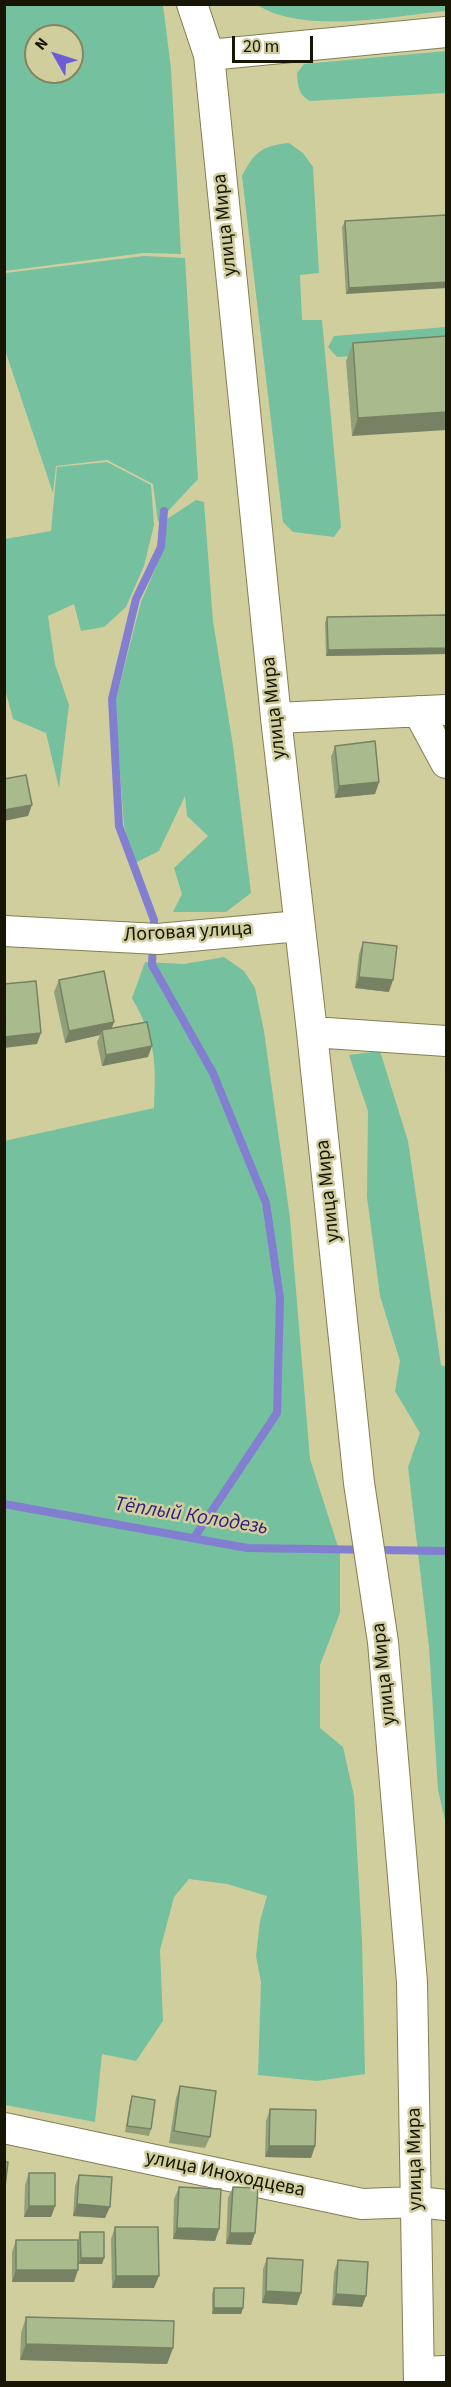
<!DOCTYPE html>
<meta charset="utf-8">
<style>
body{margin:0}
#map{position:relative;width:451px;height:2387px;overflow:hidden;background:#d1ce9e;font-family:"Source Sans 3",sans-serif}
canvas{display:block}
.frame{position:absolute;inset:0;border:6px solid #171604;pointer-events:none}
.north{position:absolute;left:24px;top:24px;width:60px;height:60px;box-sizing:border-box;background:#d1ce9e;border:2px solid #878460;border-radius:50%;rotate:309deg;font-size:16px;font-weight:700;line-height:24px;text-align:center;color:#171604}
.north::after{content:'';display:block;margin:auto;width:21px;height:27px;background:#6c5dd7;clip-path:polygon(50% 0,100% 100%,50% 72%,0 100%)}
.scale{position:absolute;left:232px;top:36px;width:81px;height:27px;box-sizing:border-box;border:3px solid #171604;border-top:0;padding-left:8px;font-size:18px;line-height:21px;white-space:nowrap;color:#171604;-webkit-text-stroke:4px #d1ce9e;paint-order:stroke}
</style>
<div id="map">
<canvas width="451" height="2387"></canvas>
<div class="frame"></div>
<div class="north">N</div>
<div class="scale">20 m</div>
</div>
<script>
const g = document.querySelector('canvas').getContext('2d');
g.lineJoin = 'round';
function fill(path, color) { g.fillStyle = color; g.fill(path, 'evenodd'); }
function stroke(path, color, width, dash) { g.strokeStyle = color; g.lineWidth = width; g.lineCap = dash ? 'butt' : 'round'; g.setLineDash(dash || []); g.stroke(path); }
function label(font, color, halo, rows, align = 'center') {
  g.font = font + ' "Source Sans 3",sans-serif'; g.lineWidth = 5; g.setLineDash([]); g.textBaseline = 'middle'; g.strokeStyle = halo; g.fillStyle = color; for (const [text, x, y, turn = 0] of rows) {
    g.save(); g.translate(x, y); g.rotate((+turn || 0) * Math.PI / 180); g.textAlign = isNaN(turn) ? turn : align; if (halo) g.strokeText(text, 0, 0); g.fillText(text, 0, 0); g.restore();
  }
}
const green = new Path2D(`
 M446 4V11C392 16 306 35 257 5Z
 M4 5H163L171 69 181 254 144 253 5 271ZM36 36H72V72H36Z
 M446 51V93L310 101C298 95 298 85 297 73L304 64Z
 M289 143 303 153 313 167 319 273 300 275 302 320H322L341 527 334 537 293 532 283 522 242 176C255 151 262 146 289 143Z
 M144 256 185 258 198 479 158 522 153 484 107 460 56 466 53 493 5 350V273Z
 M446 327V350L337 357 328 347 334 336Z
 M107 462 151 485 154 525 144 566 126 607 104 627 81 631 74 604 48 616 55 664 69 705 59 788 46 733 13 719 5 689V539L51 531 57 467Z
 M196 500 204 502 213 621 233 746 251 893 226 912H173L182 894 174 868 208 836 187 816 185 796 159 851 135 863 124 826 115 702 141 602 164 548 167 519Z
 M224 957 244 971 255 988 264 1031 290 1218 310 1459 340 1553V1613L320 1665V1728L343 1747 354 1796 362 1940 365 2074 317 2081 258 2075 261 1982 256 1956 260 1921 267 1896 227 1884 189 1879 174 1897 160 1950 163 2021 136 2061 102 2054 95 2122 5 2105 4 1141 154 1108C156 1061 156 1040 132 998L145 962 184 964Z
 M380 1051 408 1141 441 1365 446 1367V1824L438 1790 429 1647 408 1467 420 1433 395 1391 400 1361 380 1296 367 1197 368 1111 349 1055Z`);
const stream = new Path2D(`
 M164 511 161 547 136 599 112 699 119 826 154 920 152 965 213 1073 266 1203 280 1298 277 1413 194 1538
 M4 1504 247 1548 446 1551`);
const minor = new Path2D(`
 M192 4 209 55 276 718 312 1032 359 1483 383 1642 412 1982 419 2382
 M209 55 446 32
 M418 711 446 763
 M276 718 446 710
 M4 931 158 939 299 926
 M312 1032 446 1041
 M4 2128 362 2204 417 2202 446 2205
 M419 2372 446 2371`);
const wall = new Path2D(`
 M447 215 346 294 342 227 345 221Z
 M447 336 352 436 346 361 353 343Z
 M447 615V654L326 656 325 623 327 617Z
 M335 746 379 782 375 794 335 798 331 757Z
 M363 942 389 992 355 988 359 954Z
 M59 980 111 1029 148 1057 102 1066 97 1042 100 1035 65 1043 54 992Z
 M180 2086 210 2137 205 2148 169 2143 176 2098Z
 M132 2096 151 2129 149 2136 125 2132 130 2103Z
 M270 2109 315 2146 311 2158 265 2157 266 2121Z
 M29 2173 55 2206 51 2217H24L25 2185Z
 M79 2175 105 2218 73 2216 75 2186Z
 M179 2187 219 2229 215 2241 173 2239 174 2199Z
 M233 2187 255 2233 251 2245 226 2244 228 2198Z
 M115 2227 154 2288H112L111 2239Z
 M80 2232 104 2258 102 2264H79L74 2282H12V2252L16 2240H78Z
 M267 2258 297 2305 262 2303 263 2269Z
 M338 2260 362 2307 332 2305 334 2272Z
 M214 2288 243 2308 241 2314H212V2294Z
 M26 2317 173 2348 167 2364 20 2360 21 2333Z`);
const shadedWall = new Path2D(`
 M447 282V288L346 294 349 288Z
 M447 412V430L352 436 358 418Z
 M447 648V654L326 656 328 650Z
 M379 782 375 794 335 798 339 786Z
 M32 805 28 816 4 821V810Z
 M359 977 393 980 389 992 355 988Z
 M114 1022 110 1033 102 1030 100 1035 65 1043 69 1031Z
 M41 1033 37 1044 4 1048V1037Z
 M152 1046 148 1057 102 1066 106 1055Z
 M269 2146H315L311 2158 265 2157Z
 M77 2204 110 2207 105 2218 73 2216Z
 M29 2206H55L51 2217H24Z
 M177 2228 219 2229 215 2241 173 2239Z
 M230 2233H255L251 2245 226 2244Z
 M81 2258H104L102 2264H79Z
 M16 2270H78L74 2282H12Z
 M116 2276H159L154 2288H112Z
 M266 2291 301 2293 297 2305 262 2303Z
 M336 2294 366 2296 362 2307 332 2305Z
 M214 2308H243L241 2314H212Z
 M26 2344 173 2348 167 2364 20 2360Z`);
const building = new Path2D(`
 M447 215V282L349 288 345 221Z
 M447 336V412L358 418 353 343Z
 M447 615V648L328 650 327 617Z
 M375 741 379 782 339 786 335 746Z
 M26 775 32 805 4 810V779Z
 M363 942 397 946 393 980 359 977Z
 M104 971 114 1022 69 1031 59 980Z
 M36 981 41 1033 4 1037V984Z
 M147 1022 152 1046 106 1055 102 1030Z
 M180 2086 216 2091 210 2137 174 2131Z
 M132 2096 155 2100 151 2129 127 2126Z
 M270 2109 316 2110 315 2146H269Z
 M4 2162H8L4 2195Z
 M29 2173H55V2206H29Z
 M79 2175 112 2177 110 2207 77 2204Z
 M179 2187 221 2189 219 2229 177 2228Z
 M233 2187 258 2188 255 2233H230Z
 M115 2227H158L159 2276H116Z
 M80 2232H104V2258H81Z
 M16 2240H78V2270H16Z
 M267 2258 303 2260 301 2293 266 2291Z
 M338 2260 368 2262 366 2296 336 2294Z
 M214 2288H244L243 2308H214Z
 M26 2317 174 2321 173 2348 26 2344Z`);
const streetNames = [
 ["улица Мира",226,225,-96],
 ["улица Мира",275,708,-96],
 ["Логовая улица",188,933,-3],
 ["улица Мира",329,1191,-96],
 ["улица Мира",385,1674,-96],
 ["улица Мира",416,2159,-91],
 ["улица Иноходцева",225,2175,12]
];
const waterNames = [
 ["Тёплый Колодезь",191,1517,9]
];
fill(green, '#75c09f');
stroke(stream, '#827ed0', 8);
stroke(minor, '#827e51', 32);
stroke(minor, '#fff', 30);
fill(wall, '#91a079');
fill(shadedWall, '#768263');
fill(building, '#a9ba8d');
stroke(building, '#768263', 1.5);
label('20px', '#171604', '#d1ce9e', streetNames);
label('italic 21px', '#321c7d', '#d1ce9e', waterNames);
</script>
